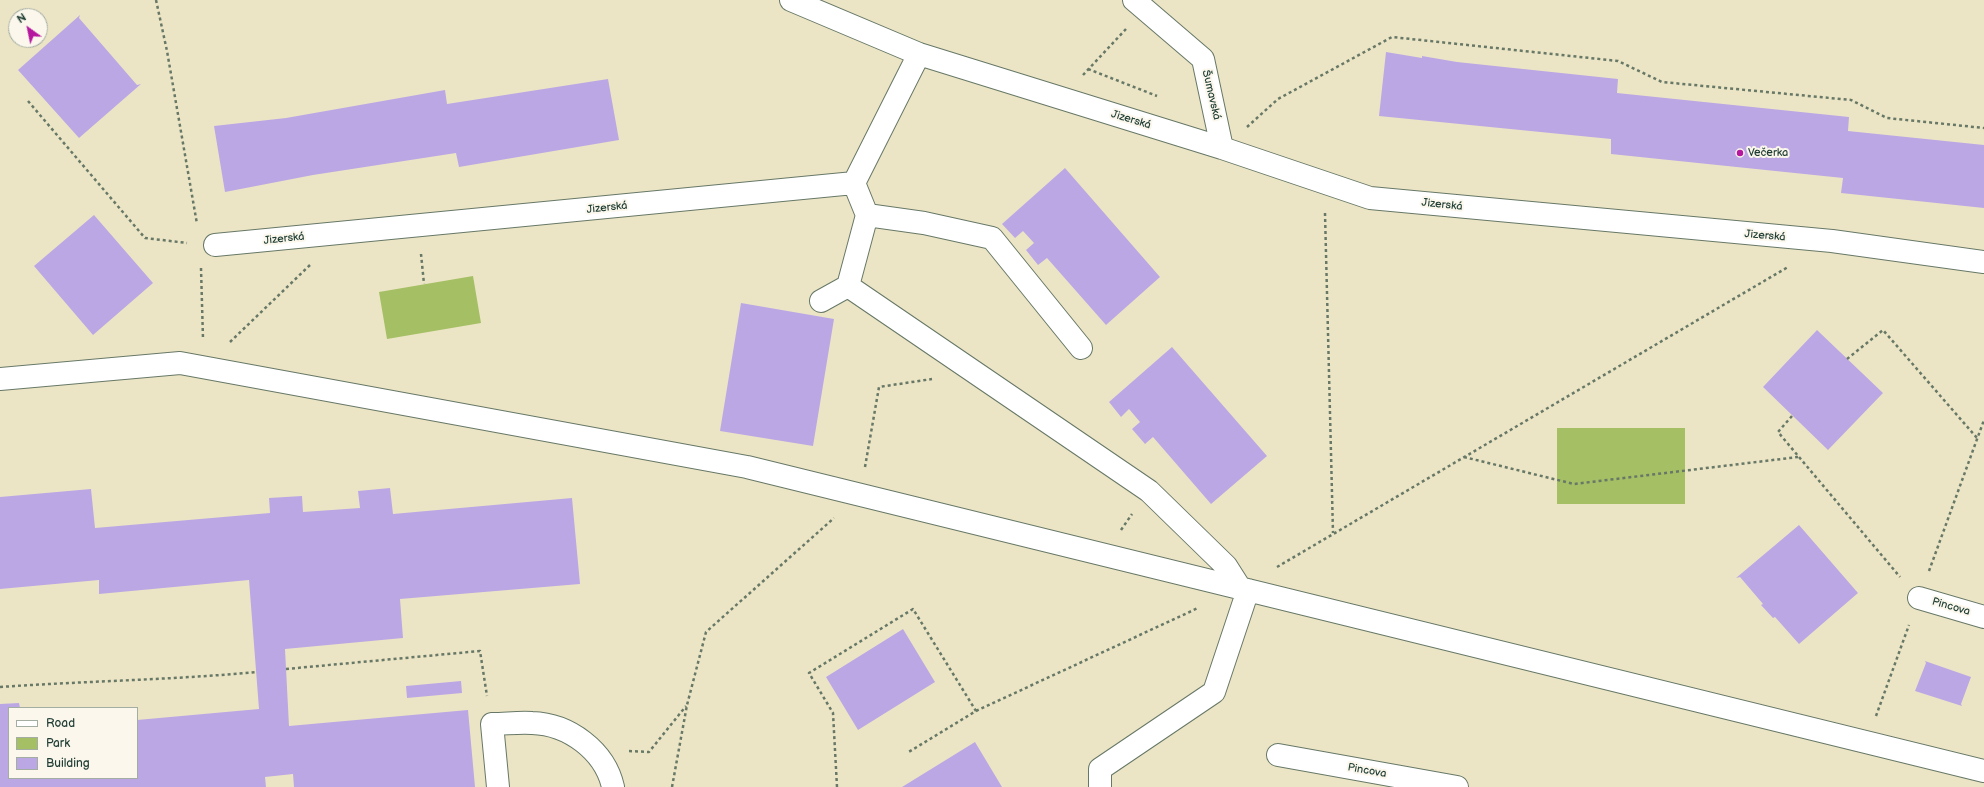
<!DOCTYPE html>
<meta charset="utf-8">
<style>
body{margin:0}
#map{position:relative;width:1984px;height:787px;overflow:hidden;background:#ece5c5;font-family:"Balsamiq Sans",sans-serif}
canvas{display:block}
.legend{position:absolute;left:8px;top:707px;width:130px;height:72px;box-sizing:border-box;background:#fbf7ec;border:1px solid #a3ada2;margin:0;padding:5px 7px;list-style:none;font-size:12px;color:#1f3d34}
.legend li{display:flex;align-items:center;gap:8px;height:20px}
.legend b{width:20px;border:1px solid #a3ada2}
.north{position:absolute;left:8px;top:8px;width:40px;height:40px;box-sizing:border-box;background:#fbf7ec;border:1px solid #a3ada2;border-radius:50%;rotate:327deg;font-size:11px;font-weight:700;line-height:16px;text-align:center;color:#1f3d34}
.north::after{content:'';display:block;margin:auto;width:14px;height:18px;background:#b5179e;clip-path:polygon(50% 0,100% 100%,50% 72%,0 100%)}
</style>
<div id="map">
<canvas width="1984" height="787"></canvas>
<ul class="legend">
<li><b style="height:5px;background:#fff"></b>Road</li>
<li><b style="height:11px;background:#a5bf65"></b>Park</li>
<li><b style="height:11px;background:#bca7e5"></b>Building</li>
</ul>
<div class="north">N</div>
</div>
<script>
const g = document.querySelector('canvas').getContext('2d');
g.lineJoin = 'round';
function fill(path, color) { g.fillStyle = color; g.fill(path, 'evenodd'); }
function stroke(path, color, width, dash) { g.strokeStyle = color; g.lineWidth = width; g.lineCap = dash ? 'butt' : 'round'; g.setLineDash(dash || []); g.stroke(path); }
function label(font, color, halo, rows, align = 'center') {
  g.font = font + ' "Balsamiq Sans",sans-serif'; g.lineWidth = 4; g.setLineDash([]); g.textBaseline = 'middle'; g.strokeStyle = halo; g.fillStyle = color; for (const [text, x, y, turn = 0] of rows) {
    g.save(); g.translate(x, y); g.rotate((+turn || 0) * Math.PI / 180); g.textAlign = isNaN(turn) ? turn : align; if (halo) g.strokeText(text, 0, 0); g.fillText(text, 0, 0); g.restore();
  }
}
const green = new Path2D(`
 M473 276 481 323 387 339 379 292Z
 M1557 428H1685V504H1557Z`);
const building = new Path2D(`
 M80 15 79 18 137 85 141 84 79 138 18 70Z
 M1386 52 1422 58V56L1457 62 1618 79 1617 93 1849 117 1848 131 1984 145V208L1841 193 1843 178 1611 154V139L1379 116Z
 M608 79 619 140 459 167 456 153 313 175 225 192 214 126 286 118 445 90 447 104Z
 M1065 168 1160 277 1106 325 1047 258 1038 265 1026 250 1034 243 1023 231 1015 238 1002 224Z
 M94 215 153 283 93 335 34 266Z
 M741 303 834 319 813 446 720 431Z
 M1817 330 1883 393 1828 450 1763 387Z
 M1172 347 1267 456 1211 504 1153 437 1145 444 1132 429 1140 422 1129 409 1121 417 1109 402Z
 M390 488 393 514 572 498 580 584 400 599 403 638 285 649 289 726 468 710 475 787H294L293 774 265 777 266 787H0V704L19 703 20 708H9V778H137V720L259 709 249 580 99 594V580L0 589V497L91 489 95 528 270 513 269 498 302 496 303 512 360 508 358 491Z
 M1799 525 1858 593 1799 644 1775 617 1773 618 1761 605 1763 604 1740 577 1736 578Z
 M903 629 935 682 858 730 826 677Z
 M1925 661 1971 677 1961 704 1962 706 1915 691 1926 663Z
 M461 681 462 693 407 698 406 686Z
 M975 742 1002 787H902Z`);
const path = new Path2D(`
 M156 0 167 51 197 224
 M1088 69 1157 96
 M1083 75 1126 29
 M28 101 145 238 187 243
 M1247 127 1278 99 1392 37 1618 61 1662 82 1851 100 1887 118 1984 128
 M1325 213 1333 533
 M421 254 424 284
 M201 268 203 339
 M230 342 310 265
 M1847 359 1883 330 1977 438
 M1792 416 1778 432 1900 577
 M1464 457 1574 484 1798 457
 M865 467 879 387 932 379
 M1121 530 1132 514
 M1277 567 1788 267
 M1929 571 1984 420
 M286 669 480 651 487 696
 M0 687C86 681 171 680 257 672
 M976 711 1198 608
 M1876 716 1909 625
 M629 751 649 752 686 706
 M672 787 687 705 706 632 834 518
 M837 787 833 713 809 673 913 609 976 711 907 753`);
const minor = new Path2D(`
 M791 0 919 54 1222 148 1370 198 1832 241 1984 262
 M1134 0 1203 59 1222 148
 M867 215 924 223 992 238 1081 348
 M215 245 854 183 919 54
 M848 286 1149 491 1226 566 1240 588
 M821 301 848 286 867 215 854 183
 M0 379 180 363 747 467 1984 771
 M1919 598 1984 617
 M1278 755 1457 787
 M498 787 492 724C505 724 519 722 532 723 569 724 605 751 613 787
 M1100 787V769L1214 692 1248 590`);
const markers = [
 [1740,153,4,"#b5179e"]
];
const streetNames = [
 ["Šumavská",1211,95,77],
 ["Jizerská",1131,120,17],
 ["Jizerská",1442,205,6],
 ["Jizerská",607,208,-6],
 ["Jizerská",1765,236,5],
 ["Jizerská",284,239,-6],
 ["Pincova",1951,607,16],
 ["Pincova",1367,771,10]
];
const poiNames = [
 ["Večerka",1748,153]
];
fill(green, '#a5bf65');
fill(building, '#bca7e5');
stroke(minor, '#677867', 24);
stroke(path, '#677867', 2.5, [3, 3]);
stroke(minor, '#fff', 22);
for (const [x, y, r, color] of markers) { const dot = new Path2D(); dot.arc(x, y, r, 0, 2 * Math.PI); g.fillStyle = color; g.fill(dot); stroke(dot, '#fbf7ec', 1.5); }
label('11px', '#1f3d34', '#fbf7ec', streetNames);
label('11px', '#1f3d34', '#fbf7ec', poiNames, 'left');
</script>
